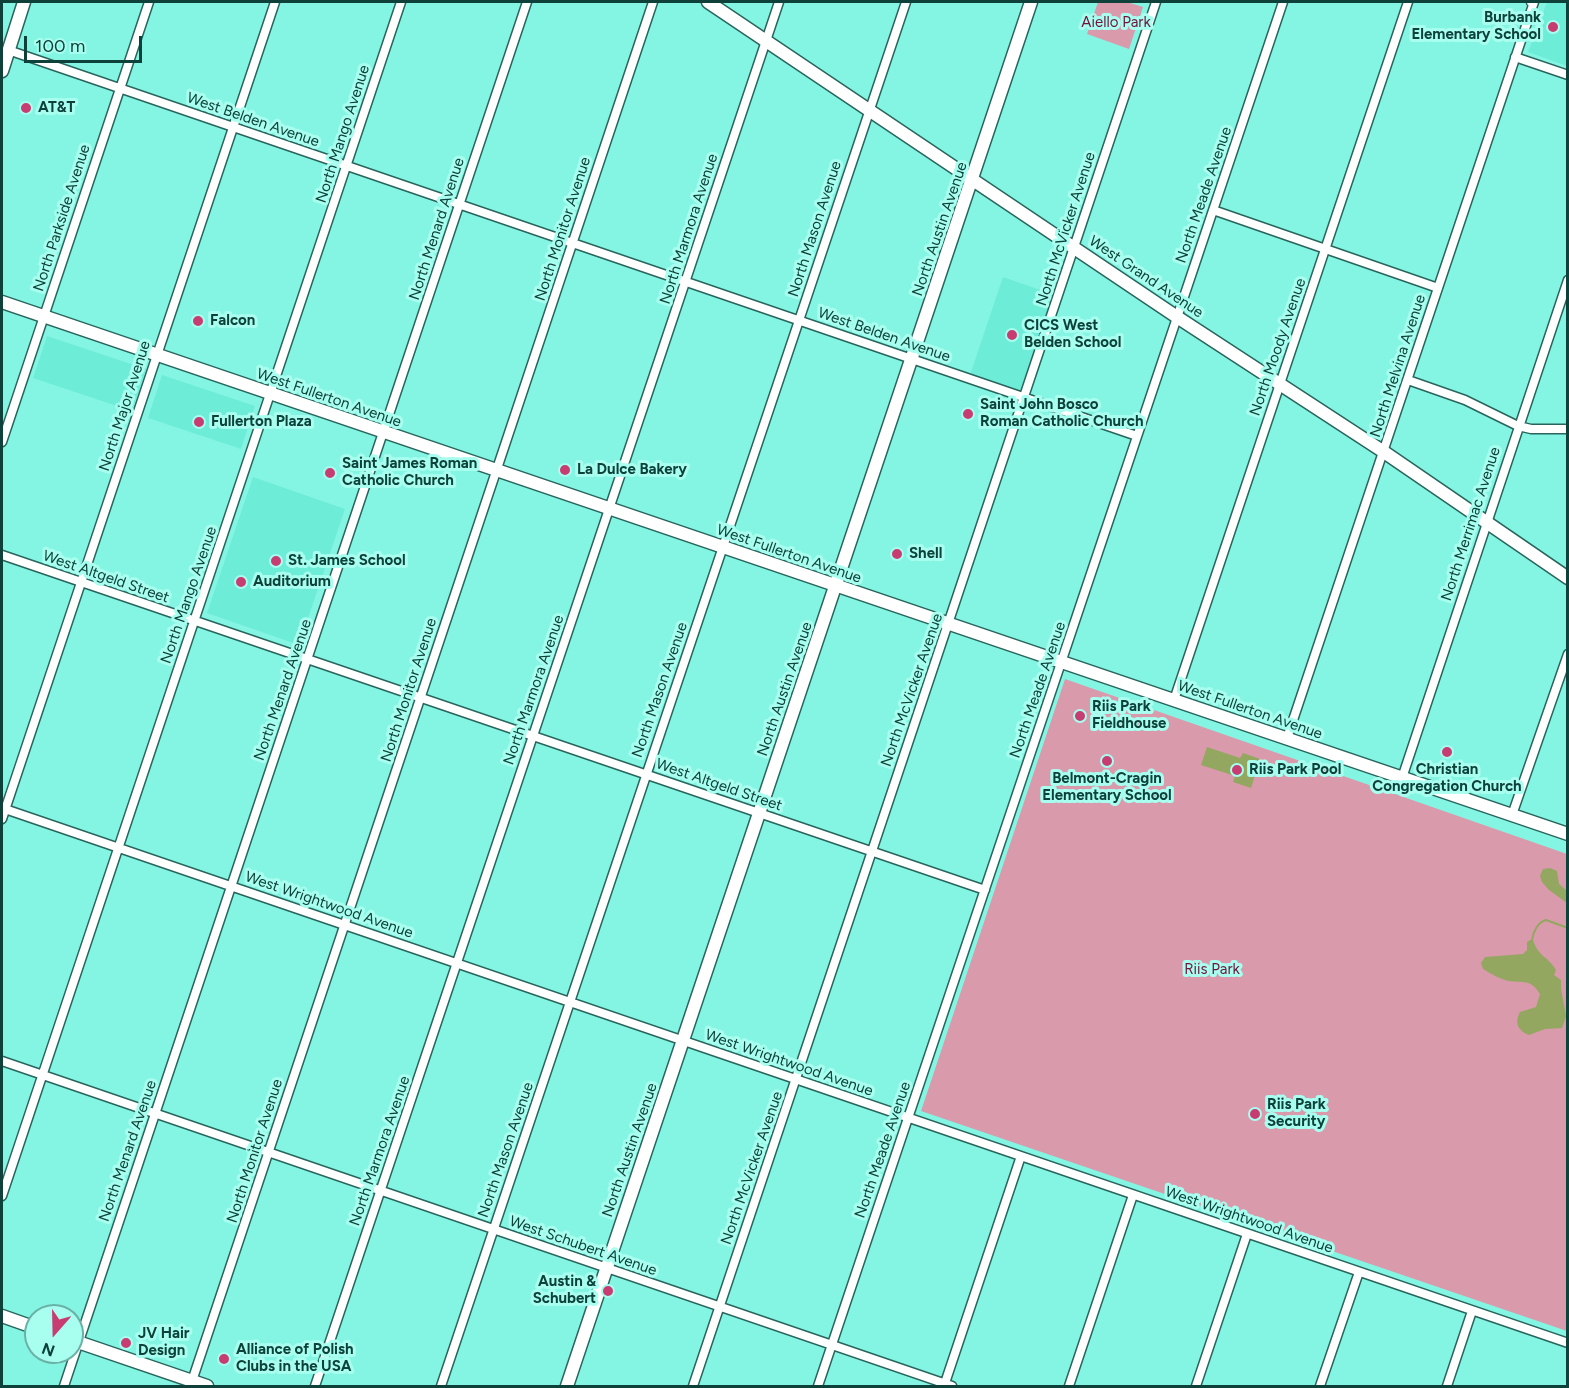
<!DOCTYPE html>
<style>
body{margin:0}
#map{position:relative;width:1569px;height:1388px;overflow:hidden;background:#85f5e3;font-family:Figtree,sans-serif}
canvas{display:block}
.frame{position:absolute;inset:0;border:3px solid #0e413a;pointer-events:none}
.north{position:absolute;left:24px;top:1304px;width:60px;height:60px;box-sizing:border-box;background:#a8feef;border:2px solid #6ab2a7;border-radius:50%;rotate:200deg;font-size:16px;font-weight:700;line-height:24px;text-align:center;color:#0e413a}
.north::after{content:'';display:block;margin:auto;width:21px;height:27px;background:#c83d71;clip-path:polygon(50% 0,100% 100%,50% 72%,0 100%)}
.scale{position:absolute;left:24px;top:36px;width:118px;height:27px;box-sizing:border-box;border:3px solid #0e413a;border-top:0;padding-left:8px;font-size:18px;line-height:21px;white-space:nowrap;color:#0e413a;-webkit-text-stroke:4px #a8feef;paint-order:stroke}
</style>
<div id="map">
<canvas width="1569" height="1388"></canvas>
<div class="frame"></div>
<div class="north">N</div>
<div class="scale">100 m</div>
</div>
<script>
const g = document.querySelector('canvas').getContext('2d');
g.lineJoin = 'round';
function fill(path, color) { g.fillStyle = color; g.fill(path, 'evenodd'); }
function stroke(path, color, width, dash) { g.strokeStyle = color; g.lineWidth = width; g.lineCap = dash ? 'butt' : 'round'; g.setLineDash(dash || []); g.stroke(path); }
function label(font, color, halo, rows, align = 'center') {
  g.font = font + ' Figtree,sans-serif'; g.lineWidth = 6; g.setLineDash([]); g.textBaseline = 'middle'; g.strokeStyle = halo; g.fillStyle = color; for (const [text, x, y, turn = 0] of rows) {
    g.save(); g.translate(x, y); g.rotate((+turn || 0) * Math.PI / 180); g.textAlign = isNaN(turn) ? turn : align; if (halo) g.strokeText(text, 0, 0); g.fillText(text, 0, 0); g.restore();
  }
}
const built = new Path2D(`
 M1547 2H1567V66L1528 52Z
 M1003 277 1055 295 1022 392 970 375Z
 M47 336 146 369 132 411 33 378Z
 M162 375 255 406 241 449 148 418Z
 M253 477 345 509 299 645 207 613Z`);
const green = new Path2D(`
 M1098 2H1127L1143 7 1129 49 1087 34Z
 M1065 679 1567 854V1331L921 1111Z`);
const water = new Path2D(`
 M1207 747 1240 758 1243 753 1260 759 1251 788 1233 782 1235 776 1201 765Z
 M1550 868 1557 871 1559 884 1567 891V903L1549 890 1542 882 1540 876 1543 869Z
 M1530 940H1533C1539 958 1548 956 1556 970L1554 975 1561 980V989L1566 1016 1562 1028 1545 1029 1529 1035C1518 1031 1514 1023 1520 1012L1536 1007 1540 994C1529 976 1521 985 1505 980 1498 978 1490 973 1483 969L1481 963 1485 957 1523 954 1527 950V942Z`);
const stream = new Path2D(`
 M1532 940C1533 932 1538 922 1546 920L1568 928`);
const street = new Path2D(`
 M8 50 1137 436
 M1515 57 1568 75
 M1213 210 1438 288
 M1408 380 1465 400 1518 426 1531 429H1568
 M2 442 149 2
 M2 555 985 890
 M1174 700 1408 2
 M1287 738 1534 2H1531
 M1402 778 1568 280
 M2 808 1568 1343
 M1512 815 1568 654
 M2 819 275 2
 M2 1061 952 1386
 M2 1196 401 2
 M191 1384 653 2
 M64 1386 527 2
 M315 1386 779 2
 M441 1386 906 2
 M693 1386 1156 2
 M818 1386 1283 2
 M944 1386 1021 1156
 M1069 1386 1133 1195
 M1196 1386 1247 1234
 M1320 1386 1359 1272
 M1447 1386 1472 1311`);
const secondary = new Path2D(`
 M708 2 1177 317 1384 452 1568 578
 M2 71 24 2
 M2 302 1568 834
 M2 1316 36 1328
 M72 1340 207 1386
 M567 1386 1031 2`);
const markers = [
 [1553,27,6,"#c83d71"],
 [26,108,6,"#c83d71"],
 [198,321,6,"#c83d71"],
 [1012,335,6,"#c83d71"],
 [968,414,6,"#c83d71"],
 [199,422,6,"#c83d71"],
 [565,470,6,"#c83d71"],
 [330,473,6,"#c83d71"],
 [897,554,6,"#c83d71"],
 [276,561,6,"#c83d71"],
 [241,582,6,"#c83d71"],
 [1080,716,6,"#c83d71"],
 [1447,752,6,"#c83d71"],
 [1107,761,6,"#c83d71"],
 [1237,770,6,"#c83d71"],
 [1255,1114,6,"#c83d71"],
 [608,1291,6,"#c83d71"],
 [126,1343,6,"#c83d71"],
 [224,1359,6,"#c83d71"]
];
const poiNames = [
 ["Burbank",1541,18,"right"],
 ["Elementary School",1541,35,"right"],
 ["AT&T",38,108],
 ["Falcon",210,321],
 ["CICS West",1024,326],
 ["Belden School",1024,343],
 ["Saint John Bosco",980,405],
 ["Roman Catholic Church",980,422],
 ["Fullerton Plaza",211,422],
 ["Saint James Roman",342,464],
 ["Catholic Church",342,481],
 ["La Dulce Bakery",577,470],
 ["Shell",909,554],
 ["St. James School",288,561],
 ["Auditorium",253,582],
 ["Riis Park",1092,707],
 ["Fieldhouse",1092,724],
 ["Riis Park Pool",1249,770],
 ["Christian",1447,770,"center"],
 ["Congregation Church",1447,787,"center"],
 ["Belmont-Cragin",1107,779,"center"],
 ["Elementary School",1107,796,"center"],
 ["Riis Park",1267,1105],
 ["Security",1267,1122],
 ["Austin &",596,1282,"right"],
 ["Schubert",596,1299,"right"],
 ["JV Hair",138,1334],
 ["Design",138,1351],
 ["Alliance of Polish",236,1350],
 ["Clubs in the USA",236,1367]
];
const parkNames = [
 ["Aiello Park",1116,23],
 ["Riis Park",1212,970]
];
const streetNames = [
 ["West Belden Avenue",253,120,19],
 ["North Mango Avenue",343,134,-72],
 ["North Meade Avenue",1204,195,-71],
 ["North Parkside Avenue",62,218,-72],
 ["North Menard Avenue",437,229,-72],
 ["North Monitor Avenue",563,229,-72],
 ["North Marmora Avenue",689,229,-72],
 ["North Mason Avenue",815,229,-72],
 ["North Austin Avenue",940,229,-71],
 ["North McVicker Avenue",1066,229,-72],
 ["West Grand Avenue",1146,277,34],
 ["West Belden Avenue",884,335,19],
 ["North Moody Avenue",1278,347,-71],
 ["North Melvina Avenue",1398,366,-72],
 ["West Fullerton Avenue",329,398,19],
 ["North Major Avenue",125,406,-72],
 ["North Merrimac Avenue",1471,524,-72],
 ["West Fullerton Avenue",789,554,19],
 ["West Altgeld Street",106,577,19],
 ["North Mango Avenue",189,595,-71],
 ["North Austin Avenue",785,689,-71],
 ["North Menard Avenue",283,690,-71],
 ["North Monitor Avenue",409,690,-72],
 ["North Marmora Avenue",534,690,-71],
 ["North Mason Avenue",660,690,-71],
 ["North McVicker Avenue",912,690,-71],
 ["North Meade Avenue",1038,690,-71],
 ["West Fullerton Avenue",1250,710,19],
 ["West Altgeld Street",719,785,19],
 ["West Wrightwood Avenue",329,905,19],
 ["West Wrightwood Avenue",789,1063,19],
 ["North Mason Avenue",506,1150,-71],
 ["North Austin Avenue",630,1150,-71],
 ["North Meade Avenue",883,1150,-71],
 ["North Menard Avenue",128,1151,-71],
 ["North Monitor Avenue",255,1151,-72],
 ["North Marmora Avenue",380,1151,-71],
 ["North McVicker Avenue",752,1168,-71],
 ["West Wrightwood Avenue",1249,1220,19],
 ["West Schubert Avenue",583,1246,19]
];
fill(built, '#6decd8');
fill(green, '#d99aab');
fill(water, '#93a760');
stroke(stream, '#93a760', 2);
stroke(street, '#28655c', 11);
stroke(secondary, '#28655c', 15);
stroke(street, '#fff', 8);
stroke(secondary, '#fff', 12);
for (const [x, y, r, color] of markers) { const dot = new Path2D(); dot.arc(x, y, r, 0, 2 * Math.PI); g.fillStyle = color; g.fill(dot); stroke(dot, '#a8feef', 2); }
label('bold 15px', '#0e413a', '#a8feef', poiNames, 'left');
label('15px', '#70143a', '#a8feef', parkNames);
label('15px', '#0e413a', '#a8feef', streetNames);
</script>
